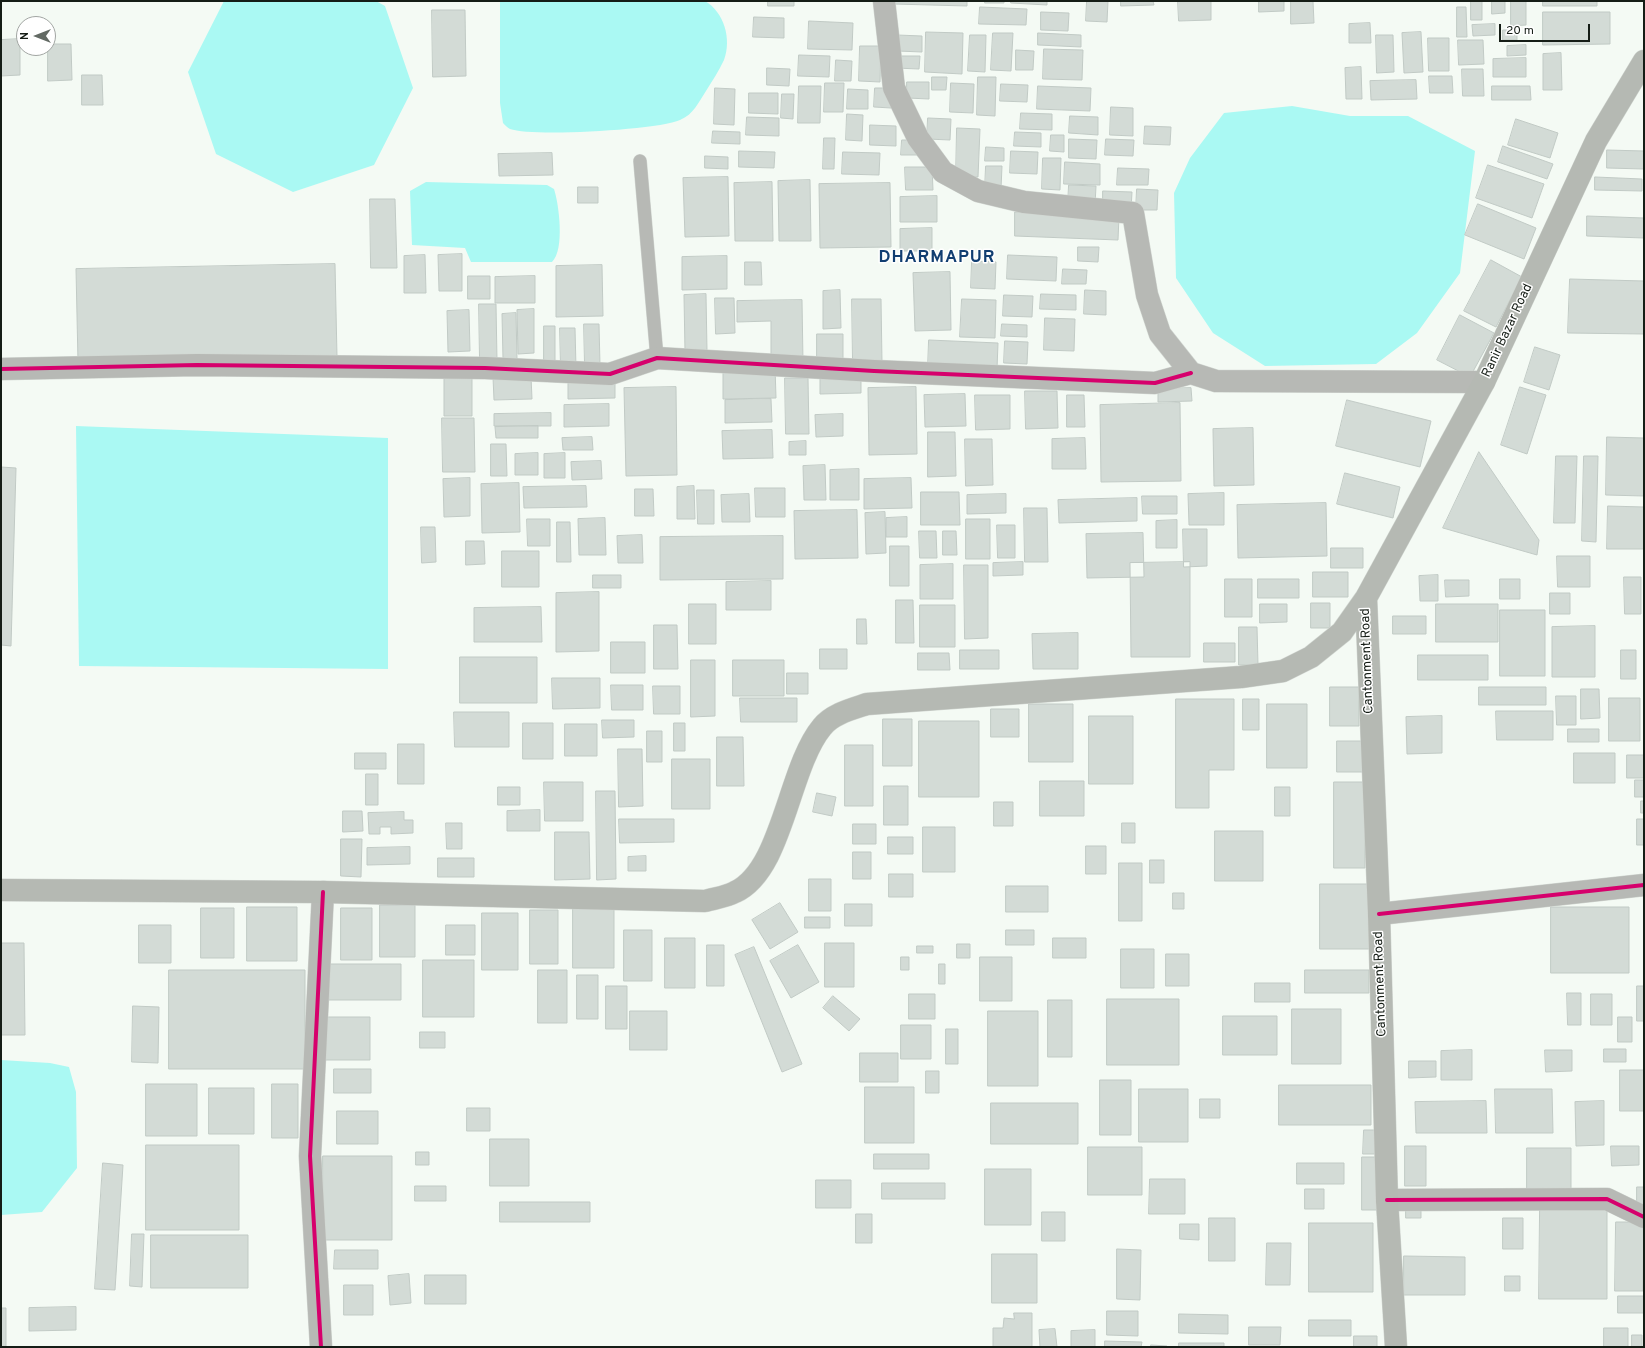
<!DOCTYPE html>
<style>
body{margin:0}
#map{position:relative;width:1645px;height:1348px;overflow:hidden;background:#f4faf4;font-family:Overpass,sans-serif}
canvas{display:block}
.frame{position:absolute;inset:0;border:2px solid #151d16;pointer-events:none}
.north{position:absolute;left:16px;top:16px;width:40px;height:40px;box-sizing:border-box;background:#fff;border:1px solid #a1a5a2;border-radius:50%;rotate:270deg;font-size:11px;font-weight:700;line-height:16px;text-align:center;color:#151d16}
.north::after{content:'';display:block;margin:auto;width:14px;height:18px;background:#636a64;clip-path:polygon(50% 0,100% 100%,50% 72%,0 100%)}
.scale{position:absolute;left:1499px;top:24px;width:91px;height:18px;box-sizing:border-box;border:2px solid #151d16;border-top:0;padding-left:5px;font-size:12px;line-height:14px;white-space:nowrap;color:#151d16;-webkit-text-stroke:3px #fff;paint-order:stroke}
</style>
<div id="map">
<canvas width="1645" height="1348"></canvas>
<div class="frame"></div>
<div class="north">N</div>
<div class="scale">20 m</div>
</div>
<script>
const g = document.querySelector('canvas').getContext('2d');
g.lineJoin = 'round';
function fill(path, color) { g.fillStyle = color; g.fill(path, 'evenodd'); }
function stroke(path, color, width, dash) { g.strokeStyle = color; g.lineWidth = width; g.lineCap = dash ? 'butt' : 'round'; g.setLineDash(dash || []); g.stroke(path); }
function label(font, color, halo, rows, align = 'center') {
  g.font = font + ' Overpass,sans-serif'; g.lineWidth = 3; g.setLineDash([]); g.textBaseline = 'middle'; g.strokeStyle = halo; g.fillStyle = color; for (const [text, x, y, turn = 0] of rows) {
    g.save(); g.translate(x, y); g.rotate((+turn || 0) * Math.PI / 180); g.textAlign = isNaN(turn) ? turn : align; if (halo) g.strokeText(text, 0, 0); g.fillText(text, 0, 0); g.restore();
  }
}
const water = new Path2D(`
 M224 1H376L385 6 413 88 374 165 293 192 216 154 188 72Z
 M500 1H705C724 12 732 39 724 60 719 71 712 81 706 91 698 103 694 114 680 120 658 130 532 137 510 129 508 128 505 125 503 123L500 103Z
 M1292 106 1350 116H1408L1475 151 1460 273 1417 333 1376 364 1265 366 1213 333 1176 278 1174 193 1190 158 1224 113Z
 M426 182 547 185 554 189C559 204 565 250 552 262H471L465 248 412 245 410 191Z
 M76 426 388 438V669L79 666Z
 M1 1060 50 1063 69 1067 76 1092 77 1168 42 1212 1 1215Z`);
const building = new Path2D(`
 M768 1H794V6H768Z
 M893 1H967V6L893 4Z
 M985 1H1004V3H985Z
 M1011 1H1047V5L1011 3Z
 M1087 1H1108L1107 22 1086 21Z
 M1121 1H1153L1154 5 1121 6Z
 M1178 1H1211V20L1179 21Z
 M1259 1H1284V11L1259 12Z
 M1291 1H1313L1314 23 1291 24Z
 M1471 1H1482V20H1471Z
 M1492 1H1505V13L1492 14Z
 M1511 1H1526V25L1511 26Z
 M1543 1H1597V6H1543Z
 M980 7 1027 9 1026 25 979 24Z
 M1457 7H1466L1467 37H1457Z
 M432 10H465L466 76 433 77Z
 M1041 12 1069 13 1068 31 1041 30Z
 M1543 12H1610V44L1543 45Z
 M754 17 784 18V38L753 37Z
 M809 21 853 23 852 50 808 49Z
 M1370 23 1371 43H1349V24Z
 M1495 24V35L1473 36 1472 25Z
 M1503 30H1517V40H1503Z
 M926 32 963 33 962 74 925 72Z
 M1421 32 1423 72 1404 73 1402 33Z
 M993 33H1013L1011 71 991 70Z
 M1038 33 1081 35V47L1038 45Z
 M897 35 922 36V52L897 51Z
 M970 35H986L985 72 968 71Z
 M1376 35H1393L1394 72 1377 73Z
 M1428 38H1449V71H1429Z
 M20 39V75L1 76V40Z
 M1458 40H1483L1484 64 1459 65Z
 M48 44H71L72 80 48 81Z
 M1526 45V55L1507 56V46Z
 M860 46H881L880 82 859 81Z
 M1044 49 1083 50 1082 80 1043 79Z
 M1016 50 1034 51 1033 70H1016Z
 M1561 53 1562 90H1543V54Z
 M799 55 830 56 829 77 798 76Z
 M896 56H920L919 69 895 68Z
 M1526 58V77H1493V59Z
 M836 60 852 61 851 81H835Z
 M1361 67 1362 99H1346L1345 68Z
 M767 68 790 69 789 86 767 85Z
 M1462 69H1483L1484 96H1463Z
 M82 75H102L103 105H82Z
 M1429 76H1452L1453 93H1430Z
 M932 77H947L946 90H932Z
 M978 77H996L995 116 977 115Z
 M1416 80 1417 99 1371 100 1370 81Z
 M907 82H929V99L907 98Z
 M825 83H844L843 112H824Z
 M951 83 974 84 973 113 950 112Z
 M1001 84 1028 85 1027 102 1000 101Z
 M799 86H821L820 123H798Z
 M1038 86 1091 88 1090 111 1037 109Z
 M1492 86H1530L1531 100H1492Z
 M715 88 735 89 734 125 714 124Z
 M875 88H892L891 108 874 107Z
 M848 89 868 90V109H847Z
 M749 93H778V114L749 113Z
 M782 94H794L793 119 781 118Z
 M1111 107 1133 108V136L1110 135Z
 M1021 113 1052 114V130L1020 129Z
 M847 114 863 115 862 141 846 140Z
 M1070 116 1098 117V135L1069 133Z
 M747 117 779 118V136L746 135Z
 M928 118 951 119 950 140 927 139Z
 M1516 119 1558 133 1550 158 1508 145Z
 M870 125 896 126V146L870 145Z
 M1145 126 1171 127 1170 145 1144 144Z
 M957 128 980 129 978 177 956 176Z
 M713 131 740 132V144L712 143Z
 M1015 132 1041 133V147L1014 146Z
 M1051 135H1064V152L1050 151Z
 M824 138H835L834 169H823Z
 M1069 139 1097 140 1096 159 1069 158Z
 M1106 139 1134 140 1133 156 1105 155Z
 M902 140H918V155H901Z
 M1503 146 1553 164 1547 179 1498 162Z
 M986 147 1004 148V161H985Z
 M1607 150 1644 151V169L1607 168Z
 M739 151 775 152 774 168 739 167Z
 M1011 151 1038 152 1037 174 1010 173Z
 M843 152 880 153 879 175 842 174Z
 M552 153 553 175 499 176 498 154Z
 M705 156 728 157V169L705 168Z
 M1043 158H1061L1060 190 1042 189Z
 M1065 162 1100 164V185L1064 184Z
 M1488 165 1544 184 1532 218 1476 198Z
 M986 166H1002L1001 189 985 188Z
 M905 167H932L933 190H906Z
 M1118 168 1149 169 1148 185H1117Z
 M728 177 729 236 685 237 683 178Z
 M1595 177 1642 179V191L1595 190Z
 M810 180 811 241H779L778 181Z
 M772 182 773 241H735L734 183Z
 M890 183 891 247 820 248 819 184Z
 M1069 185 1096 186 1095 205 1068 204Z
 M578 187H598V203H578Z
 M1137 189 1158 190 1157 210H1136Z
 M1103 191 1132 192 1131 210 1103 209Z
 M937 196V222H900V197Z
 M370 199H395L397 268H371Z
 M1478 204 1536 228 1524 259 1465 235Z
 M1015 212 1119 216 1118 240 1015 236Z
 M1587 216 1644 218V238L1587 236Z
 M932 228V251H900V229Z
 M1078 247H1099L1098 262 1078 261Z
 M462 254V291H439L438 255Z
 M425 255 426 293H404V256Z
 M1008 255 1057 257 1056 281 1007 279Z
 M727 256V289L682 290V257Z
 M1491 260 1522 277 1496 327 1464 311Z
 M972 261 996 262 995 289 971 288Z
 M745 262H761L762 285H745Z
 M335 264 337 357 78 362 76 269Z
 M602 265 603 316 556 317V266Z
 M1063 269 1087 270 1086 284H1062Z
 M950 272 951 330 915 331 913 273Z
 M468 276H490V299H468Z
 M535 276V303H495V277Z
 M1570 279 1644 281V334L1568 333Z
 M840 290 841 328 823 329V291Z
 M1085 290 1106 291V315L1084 314Z
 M706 294 707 351 685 352 684 295Z
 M1041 294 1076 295V310L1040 309Z
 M1004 295 1033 296 1032 317 1003 316Z
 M715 298H734L735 333 716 334Z
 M852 299H881L882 363 853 364Z
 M962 299 996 300 995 338 960 337Z
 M802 300 803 362 771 363V321L737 322V301Z
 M479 304H496L497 361 480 362Z
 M534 309V353L518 354 517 310Z
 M469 310 470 351 448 352 447 311Z
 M516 313 517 359H503L502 314Z
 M1460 315 1494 333 1470 377 1437 360Z
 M1045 318 1075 319 1074 351 1044 350Z
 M584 324H599L600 366H585Z
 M1002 324 1027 325V337L1001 336Z
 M544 326H555V369H544Z
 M560 328H575L576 368H561Z
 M817 334H843V366L817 367Z
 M929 340 998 343 997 369 928 367Z
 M1005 341 1028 342 1027 364 1004 363Z
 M1535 347 1560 355 1549 390 1524 382Z
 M775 366 776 398 723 399V367Z
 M472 369V416H444V370Z
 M861 373V393L820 394V374Z
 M531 376 532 399 494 400 493 377Z
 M785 378H808L809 434H786Z
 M615 379V398L568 399V380Z
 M676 387 677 475 626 476 624 388Z
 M916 387 917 454 869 455 868 388Z
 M1520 387 1546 395 1527 454 1501 445Z
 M1191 388 1192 401 1158 402V389Z
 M1025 391H1057L1058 428 1026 429Z
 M965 394 966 426 925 427 924 395Z
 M975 395H1010V429L976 430Z
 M1067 395H1084L1085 427H1067Z
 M771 399 772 422 725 423V400Z
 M1347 400 1431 421 1420 467 1336 446Z
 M1180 403 1181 481 1101 482 1100 405Z
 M609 404V426L564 427V405Z
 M551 413V426H494V414Z
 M843 414V436L816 437 815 415Z
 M442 418H474L475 472H443Z
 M538 426V438H496L495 427Z
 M1253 428 1254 485 1214 486 1213 429Z
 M772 430 773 458 723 459 722 431Z
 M928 432H955L956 476 928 477Z
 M592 437 593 450H563L562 438Z
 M1607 437 1644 438V496L1606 495Z
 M1085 438 1086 469H1052V439Z
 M965 439H992L993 485 966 486Z
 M806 441V455H789V442Z
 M491 444H506L507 476H491Z
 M1479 452 1539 540 1537 555 1443 528Z
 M538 453V475H515V454Z
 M565 453V478H544V454Z
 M1556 456H1577L1575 523H1554Z
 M1584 456H1598L1596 542 1582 541Z
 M601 461 602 479 572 480 571 462Z
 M825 465 826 500H804L803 466Z
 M1 467 16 468 11 646 1 645Z
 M859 469V500H830V470Z
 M1345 473 1400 487 1393 518 1337 504Z
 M470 478V516L444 517 443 479Z
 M911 478 912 508 864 509V479Z
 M519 483 520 532 482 533 481 484Z
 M586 486 587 507 524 508 523 487Z
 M694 486 695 519H677V487Z
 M755 488H785V517H756Z
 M635 489H653L654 516H635Z
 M697 490H714V524H698Z
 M921 492H959L960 525H921Z
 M1224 493V525H1189L1188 494Z
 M749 494 750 522H722L721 495Z
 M1006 494V513L967 514V495Z
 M1142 496H1177V514H1143Z
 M1137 498V521L1059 523 1058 500Z
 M1326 503 1327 556 1238 558 1237 505Z
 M1608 506 1644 507V549H1607Z
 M1024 508H1047L1048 562H1025Z
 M857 510 858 558 795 559 794 511Z
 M885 512 886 553 866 554 865 513Z
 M907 517V537H886V518Z
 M605 518 606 555H579L578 519Z
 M527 519H550V546H528Z
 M966 519H990V559H966Z
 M1177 520V548H1156V521Z
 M557 522H570L571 562H557Z
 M997 525H1015V558H998Z
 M421 527H435L436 562 422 563Z
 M1183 529H1207V566L1184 567Z
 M919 531H936L937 558H920Z
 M943 531H956L957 555H943Z
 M1143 533 1144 577 1087 578 1086 534Z
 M642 535 643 563H618L617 536Z
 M783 536V579L660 580V537Z
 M466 541H484L485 564 466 565Z
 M890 546H909V586H890Z
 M1331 548H1363V568H1331Z
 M502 551H539V587H502Z
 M1557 556H1590V587H1558Z
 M1023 562V575L993 576V563Z
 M1190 562V657H1131L1130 563Z
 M953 564V599H920V565Z
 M964 565H988V638L965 639Z
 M1313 572H1348V597H1313Z
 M593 575H621V588H593Z
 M1438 575V601H1420L1419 576Z
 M1624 577H1641V614H1625Z
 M1225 579H1252V617H1225Z
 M1258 579H1299V598H1258Z
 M1500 579H1520V599H1500Z
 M1445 580H1469V596L1446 597Z
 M771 581V610H726V582Z
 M599 592V651L556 652V593Z
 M1550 593H1570V614H1550Z
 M896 600H913L914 643H896Z
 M1311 603H1330V628H1311Z
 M689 604H716V644H689Z
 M1260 604H1287V622L1260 623Z
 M1436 604H1498V642H1436Z
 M920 605H955V647H920Z
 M541 607 542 642H474V608Z
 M1500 610H1545V676H1500Z
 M1393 616H1426V634H1393Z
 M857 619H866L867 644H857Z
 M654 625H677L678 669H654Z
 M1595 626V677H1552V627Z
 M1239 627H1257L1258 665H1239Z
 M1078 633V669H1033L1032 634Z
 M611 642H645V673H611Z
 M1204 643H1235V662H1204Z
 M820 649H847V669H820Z
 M960 650H999V669H960Z
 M1621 650H1636V679H1621Z
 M918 653H949L950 670H918Z
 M1418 655H1488V680H1418Z
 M460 657H537V703H460Z
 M691 660H715V716L691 717Z
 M733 660H784V696H733Z
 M787 673H808V694H787Z
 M552 678H600V708L553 709Z
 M611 685H643V710H612Z
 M653 686H680V714H654Z
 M1330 687H1359V726H1330Z
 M1479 687H1546V705H1479Z
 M1581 689H1599L1600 718 1581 719Z
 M1556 696H1576V725H1557Z
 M740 698H797V722H741Z
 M1609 698H1640V741H1609Z
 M1176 699H1234V770H1209V808H1176Z
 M1243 699H1259V730H1243Z
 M1029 704H1073V762H1029Z
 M1267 704H1307V768H1267Z
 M991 709H1019V737H991Z
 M1496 711H1553V740H1497Z
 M454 712H509V747H455Z
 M1089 716H1133V784H1089Z
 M1442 716V753L1407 754 1406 717Z
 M883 719H912V766H883Z
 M602 720H634V737L603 738Z
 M919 721H979V797H919Z
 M523 723H553V759H523Z
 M674 723H685V751H674Z
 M565 724H597V756H565Z
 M1568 729H1599V742H1568Z
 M647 731H662V762H647Z
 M717 737H743L744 786H717Z
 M1337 741H1365V772H1337Z
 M398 744H424V784H398Z
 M845 745H873V806H845Z
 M618 749H642L643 806 619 807Z
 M355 753H386V769H355Z
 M1574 753H1615V783H1574Z
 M1627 755H1644V778H1627Z
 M672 759H710V809H672Z
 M366 774H378V805H366Z
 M1635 780H1644V797H1635Z
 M1040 781H1084V816H1040Z
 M544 782H583V821H545Z
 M1334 782H1365V868H1334Z
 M884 786H908V825H884Z
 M498 787H520V805H498Z
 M1275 787H1290V816H1275Z
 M596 791H615L616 879 597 880Z
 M817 793 836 797 832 816 813 812Z
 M1641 801H1644V813H1641Z
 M994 802H1013V826H994Z
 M540 810V831H507V811Z
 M343 811H362L363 831 343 832Z
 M404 812V820H413V833L391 834V827H380V834H369L368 813Z
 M619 819H674V842L620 843Z
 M1637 819H1644V845H1637Z
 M446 823H462V849H447Z
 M1122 823H1135V843H1122Z
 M853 824H876V844H853Z
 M923 827H955V872H923Z
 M1215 831H1263V881H1215Z
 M555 832H589L590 879 555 880Z
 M888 837H913V854H888Z
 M341 839H362L361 877 341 876Z
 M1086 846H1106V874H1086Z
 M410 847V864L367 865V848Z
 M853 852H871V879H853Z
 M646 856V871H628V857Z
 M438 858H474V877H438Z
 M1150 860H1164V883H1150Z
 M1119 863H1142V921H1119Z
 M889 874H913V897H889Z
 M809 879H831V911H809Z
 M1320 884H1372V949H1320Z
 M1006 886H1048V912H1006Z
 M1173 893H1184V909H1173Z
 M780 903 798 932 770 949 752 920Z
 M845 904H872V926H845Z
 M380 905H415V957H380Z
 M247 907H297V961H247Z
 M573 907H614V968H573Z
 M1551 907H1629V973H1551Z
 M201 908H234V958H201Z
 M341 908H372V960H341Z
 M530 910H558V964H530Z
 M482 913H518V970H482Z
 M805 917H830V928H805Z
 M139 925H171V963H139Z
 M446 925H475V955H446Z
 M624 930H652V981H624Z
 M1006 930H1034V945H1006Z
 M665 938H695V988H665Z
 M1053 938H1086V958H1053Z
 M1 943H24L25 1035H1Z
 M825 943H854V987H825Z
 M957 944H970V958H957Z
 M707 945H724V986H707Z
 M798 945 819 982 791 998 770 961Z
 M917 946H933V953H917Z
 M754 947 802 1064 782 1072 735 955Z
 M1121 949H1154V988H1121Z
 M1166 954H1189V986H1166Z
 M901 957H909V970H901Z
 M980 957H1012V1001H980Z
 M423 960H474V1017H423Z
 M329 964H401V1000H329Z
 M939 964H945V984H939Z
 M169 970H305V1069H169Z
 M538 970H567V1023H538Z
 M1305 970H1369V993H1305Z
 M577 975H598V1019H577Z
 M1255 983H1290V1002H1255Z
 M606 986H627V1029H606Z
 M1637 986H1644V1021H1637Z
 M1567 993H1581V1025H1568Z
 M909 994H935V1019H909Z
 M1591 994H1612V1025H1591Z
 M833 996 860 1019 849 1031 823 1008Z
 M1107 999H1179V1065H1107Z
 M1048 1000H1072V1057H1048Z
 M133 1006 159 1007 158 1063 132 1062Z
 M1292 1009H1341V1064H1292Z
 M630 1011H667V1050H630Z
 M988 1011H1038V1086H988Z
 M1223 1016H1277V1055H1223Z
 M323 1017H370V1060H323Z
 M1618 1017H1632V1042H1618Z
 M901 1025H931V1059H901Z
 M946 1029H958V1064H946Z
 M420 1032H445V1048H420Z
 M1604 1049H1626V1062H1604Z
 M1472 1050V1080H1441V1051Z
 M1545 1050H1572V1071L1546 1072Z
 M860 1053H898V1082H860Z
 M1409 1061H1436V1077L1409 1078Z
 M334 1069H371V1093H334Z
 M1620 1070H1644V1111H1620Z
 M926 1071H939V1093H926Z
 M1100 1080H1131V1135H1100Z
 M146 1084H197V1136H146Z
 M272 1084H298V1138H272Z
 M1279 1085H1371V1125H1279Z
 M865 1087H914V1143H865Z
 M209 1088H254V1134H209Z
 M1139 1089H1188V1142H1139Z
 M1495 1089H1552L1553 1133H1496Z
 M1200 1099H1220V1118H1200Z
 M1486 1101 1487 1133H1416L1415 1102Z
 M1604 1101V1145L1576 1146 1575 1102Z
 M991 1103H1078V1144H991Z
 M467 1108H490V1131H467Z
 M337 1111H378V1144H337Z
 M1364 1130H1380L1379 1154H1363Z
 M490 1139H529V1186H490Z
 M146 1145H239V1230H146Z
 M1405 1146H1426V1186H1405Z
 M1611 1146H1639V1165L1612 1166Z
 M1088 1147H1142V1195H1088Z
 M1527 1148H1571V1190L1527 1191Z
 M416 1152H429V1165H416Z
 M874 1154H929V1169H874Z
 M323 1156H392V1240H323Z
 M1362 1157H1379V1210H1362Z
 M103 1163 123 1165 115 1290 95 1289Z
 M1297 1163H1344V1184H1297Z
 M985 1169H1031V1225H985Z
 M1150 1179H1185V1214H1149Z
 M816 1180H851V1208H816Z
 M882 1183H945V1199H882Z
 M415 1186H446V1201H415Z
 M1637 1187H1644V1206H1637Z
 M1305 1189H1324V1209H1305Z
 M500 1202H590V1222H500Z
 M1406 1203H1421V1218H1406Z
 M1540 1209H1607V1299H1539Z
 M1042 1212H1065V1241H1042Z
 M856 1214H872V1243H856Z
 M1209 1218H1235V1261H1209Z
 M1503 1218H1523V1249H1503Z
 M1616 1222H1644L1643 1291H1615Z
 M1309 1223H1373V1292H1309Z
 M1180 1224H1199V1240L1180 1239Z
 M132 1234H144L142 1287 130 1286Z
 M151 1235H248V1288H151Z
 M1267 1243H1291L1290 1285H1266Z
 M1117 1249 1141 1250 1140 1300 1117 1299Z
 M335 1250H378V1269H334Z
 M992 1254H1037V1303H992Z
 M1404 1256 1465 1257V1295H1404Z
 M409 1274 411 1303 390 1305 388 1276Z
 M425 1275H466V1304H425Z
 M1505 1276H1520V1291H1505Z
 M344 1285H373V1315H344Z
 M1618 1296H1644V1313H1618Z
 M76 1307V1330L29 1331V1308Z
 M1 1308H6V1347H1Z
 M1107 1311H1138V1336L1107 1335Z
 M1014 1313H1032V1347H993V1328H1003L1004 1318 1014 1319Z
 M1179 1314 1228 1315V1334L1179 1333Z
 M1309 1320H1351V1336H1309Z
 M1249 1327H1281L1280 1345H1249Z
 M1604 1328H1628V1347H1604Z
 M1055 1329 1057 1347H1040L1039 1330Z
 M1095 1330V1347H1071V1331Z
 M1632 1335H1642V1347H1632Z
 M1354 1336H1377V1347H1354Z
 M1105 1341 1142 1342 1141 1347H1105Z
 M1179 1343H1224V1347H1179Z
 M1151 1345 1167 1346V1347H1151Z`);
const service = new Path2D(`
 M640 161 657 358`);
const minor = new Path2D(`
 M884 1 894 88 918 138 943 172 978 191 1024 202 1133 213 1147 295 1160 334 1191 373 1216 381 1484 382
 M1 369 197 365 485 368 610 374 657 358 874 371 1155 383 1191 373
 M1379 914 1644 885
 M1387 1200 1607 1199 1644 1217
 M321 1347 310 1156 323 892`);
const secondary = new Path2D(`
 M1366 598 1379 914 1387 1200 1396 1347
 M1 890 323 892 705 901C715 898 726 897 735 892 783 870 788 768 822 727 832 714 852 709 867 704L1241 677 1283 671 1311 657 1342 632 1366 598 1484 382 1596 141 1644 61`);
const cycleway = new Path2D(`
 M1 369 197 365 485 368 610 374 657 358 874 371 1155 383 1191 373
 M1379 914 1644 885
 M1387 1200 1607 1199 1644 1217
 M321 1347 310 1156 323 892`);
const streetNames = [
 ["Ranir Bazar Road",1508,331,-65],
 ["Cantonment Road",1368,661,-92],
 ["Cantonment Road",1381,984,-92]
];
const districtNames = [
 ["DHARMAPUR",937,259]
];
fill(water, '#aaf9f3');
fill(building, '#d3dbd6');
stroke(building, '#c1cac5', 1);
stroke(service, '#d1d6d1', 14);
stroke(minor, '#d1d6d1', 23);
stroke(secondary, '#d1d6d1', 23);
stroke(service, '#b7b9b5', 13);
stroke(minor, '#b7b9b5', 22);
stroke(secondary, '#b5b9b3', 22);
stroke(cycleway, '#d6006c', 4);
label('13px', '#151d16', '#fff', streetNames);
g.letterSpacing = '1px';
label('bold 17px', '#113e71', '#fff', districtNames);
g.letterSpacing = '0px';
</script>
